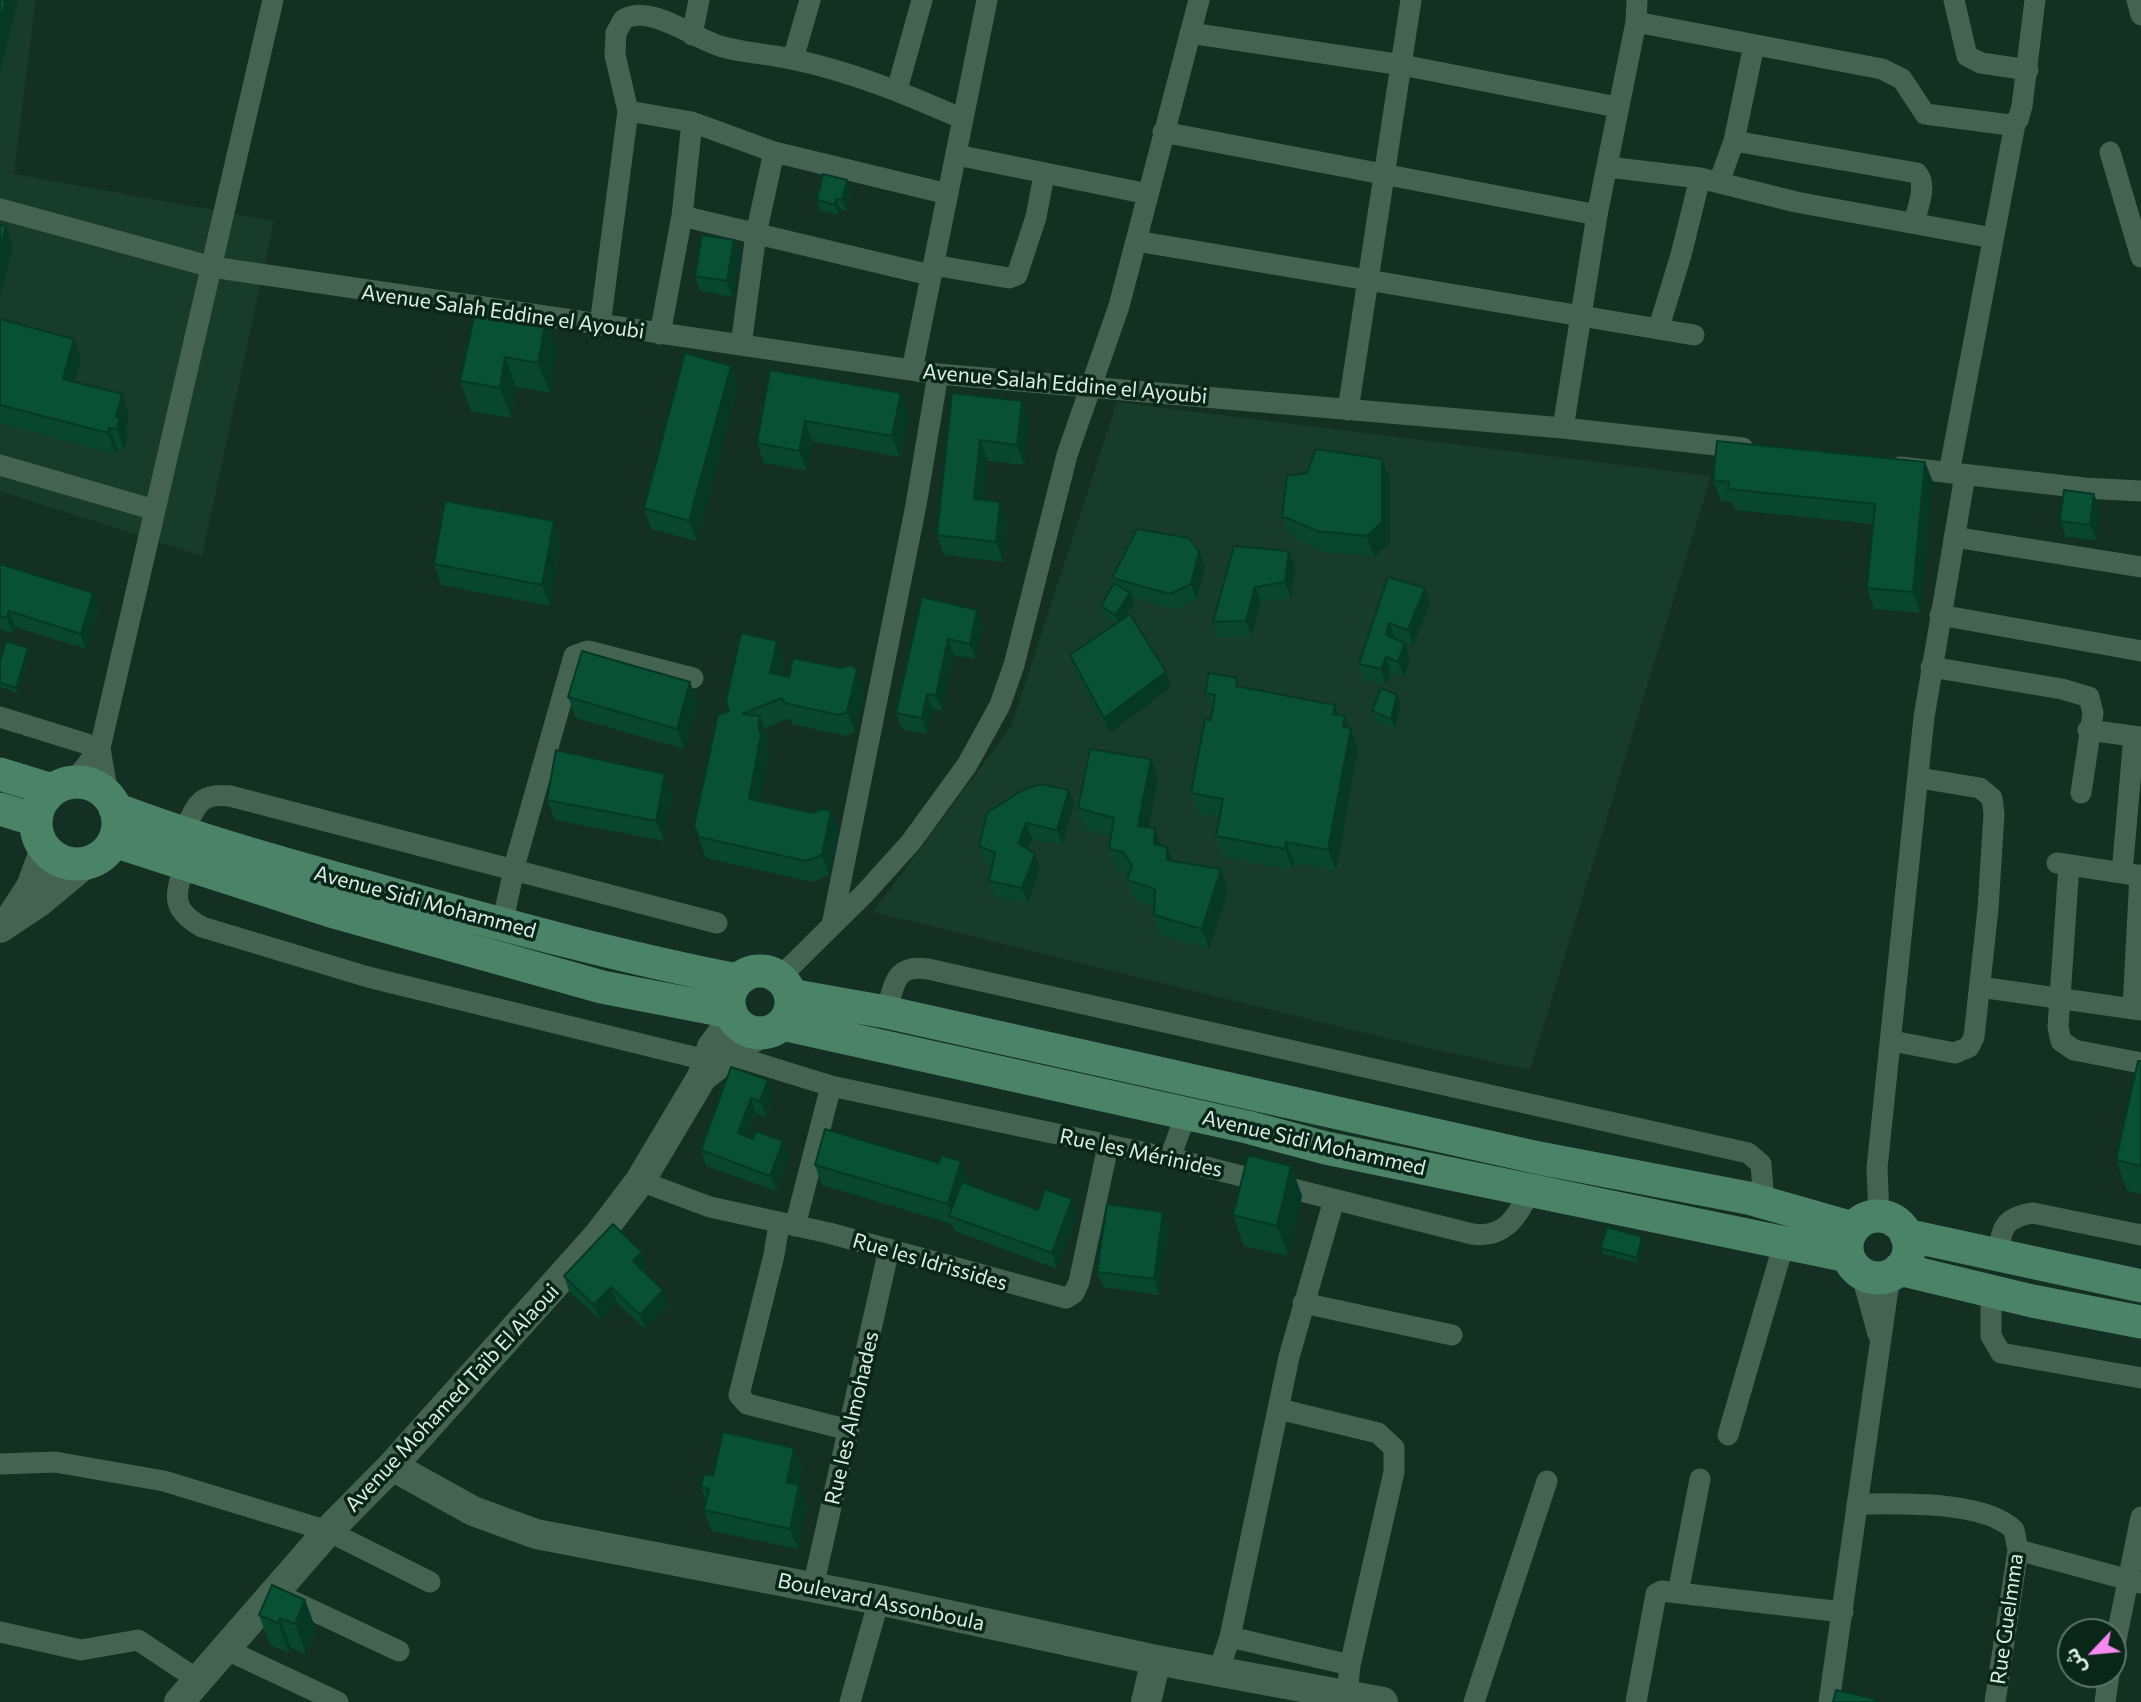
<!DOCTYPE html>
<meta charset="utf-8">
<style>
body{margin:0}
#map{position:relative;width:2141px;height:1702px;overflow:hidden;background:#143023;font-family:Commissioner,"Noto Sans Arabic",sans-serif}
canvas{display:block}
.north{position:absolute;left:2057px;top:1618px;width:70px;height:70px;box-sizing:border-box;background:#092619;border:2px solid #5d756a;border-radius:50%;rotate:244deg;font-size:19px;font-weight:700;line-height:28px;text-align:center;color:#dcece3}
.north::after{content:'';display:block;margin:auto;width:24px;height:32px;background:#f589ef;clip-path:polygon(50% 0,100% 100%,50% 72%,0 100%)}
</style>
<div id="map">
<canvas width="2141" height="1702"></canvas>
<div class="north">ش</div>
</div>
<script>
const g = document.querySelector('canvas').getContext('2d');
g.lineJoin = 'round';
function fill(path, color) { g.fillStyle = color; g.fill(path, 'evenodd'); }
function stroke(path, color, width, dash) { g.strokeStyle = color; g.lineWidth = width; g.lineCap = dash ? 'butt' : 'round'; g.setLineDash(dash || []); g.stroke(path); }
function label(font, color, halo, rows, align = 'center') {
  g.font = font + ' Commissioner,sans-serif'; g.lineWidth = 7; g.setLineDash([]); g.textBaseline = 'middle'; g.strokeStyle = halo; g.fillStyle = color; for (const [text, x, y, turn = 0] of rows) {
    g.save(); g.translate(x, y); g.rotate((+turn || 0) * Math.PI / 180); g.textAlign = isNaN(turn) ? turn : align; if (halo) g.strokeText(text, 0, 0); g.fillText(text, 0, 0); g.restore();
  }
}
const built = new Path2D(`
 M0 0H36L14 174 274 221 202 556 0 491Z
 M1117 402 1711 476 1530 1070 1414 1045 873 912 1011 727Z`);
const street = new Path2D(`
 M1954 0 1967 56 1981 63 2028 70
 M2137 0 2141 15
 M1636 22 1882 69 1902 79 1925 114 2010 125 2018 120 2022 106 2035 0
 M1190 33 1402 65 1617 107
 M692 35 699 0
 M793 59 810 0
 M897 90 922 0
 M628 111 692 122 774 152 948 194
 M963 119 987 0
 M1163 132 1597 215
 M1734 141 1917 173C1928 185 1917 209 1914 223
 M2110 152 2141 257
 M957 155 1148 194
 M1608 167 1700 178 1796 202 1993 238
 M1719 182 1734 141 1754 45
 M0 209 212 267 938 374 1563 428 1743 448
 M682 216 930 275
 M1136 241 1694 335
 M933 265 1009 278 1017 275 1036 217 1044 175
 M600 325 628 111 615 55 616 33 623 20C648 2 696 40 723 47 745 53 769 54 791 59 851 71 908 95 963 119L912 370
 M1659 327 1681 255 1700 178
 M660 334 682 216 692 122
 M741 345 756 234 774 152
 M1348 410 1411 0
 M1563 428 1597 215 1636 22 1637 0
 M0 465 155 510
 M1900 467 2084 488 2141 491
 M1949 473 2015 124
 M1954 537 2141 567
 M1940 615 2141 651
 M1931 667 2062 689 2089 697 2093 713 2081 793
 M0 717 100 748
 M2088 730 2141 737
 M74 781 100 748
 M108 796 100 748 273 0
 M183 833C196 808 197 792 230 796L717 923
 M2057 863 2135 875
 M185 864C175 895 170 909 202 927L368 977 706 1060
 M2069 865 2058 1027 2061 1041 2074 1050 2141 1063
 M2122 873 2134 736
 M502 925 516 860 574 656 588 651 693 678
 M832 925 916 505 938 374
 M779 978 865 893 911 842 967 765 1000 705 1014 665 1067 455 1119 306 1199 0
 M1980 987 2141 1010
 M2133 1008 2140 875
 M886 1012C895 984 894 964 928 969L1748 1153 1761 1164 1764 1203
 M1892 1041 1955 1053 1969 1047 1974 1037 1988 909 1994 814 1992 798 1980 788 1919 778
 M731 1055 831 1086 1170 1158 1472 1234C1505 1239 1516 1217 1531 1191
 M1170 1158 1186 1114
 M640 1181 710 1207 829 1233 1066 1298 1074 1293 1079 1282 1108 1146
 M1879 1216 1877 1168 1924 717 1965 475
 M779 1224 774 1255 739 1395 747 1404 849 1430
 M795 1226 831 1086
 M1999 1255C2000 1228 2005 1217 2033 1213L2141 1235
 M1861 1272 1878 1334
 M1991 1292V1336L2001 1353 2141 1378
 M1303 1303 1452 1335
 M1279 1409 1378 1433 1394 1448V1472L1350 1665 1347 1695
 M1728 1435 1784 1243
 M0 1464 55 1462 164 1481 328 1531 430 1582
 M1857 1504C1898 1504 1984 1500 2014 1530L2018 1550 1995 1702
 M2018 1550 2141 1583
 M813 1587 889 1249
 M1678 1593 1843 1612
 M284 1597 399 1651
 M0 1632 81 1650 138 1640 198 1680
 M1230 1637 1350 1665
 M225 1649 338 1702
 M2113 1655 2141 1517
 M1219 1670 1230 1637 1289 1357 1334 1200
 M850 1702 879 1600
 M1474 1702 1547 1481
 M1636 1702 1656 1594 1662 1591 1678 1593 1700 1479
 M1829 1702 1890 1275
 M2105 1702 2109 1674`);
const secondary = new Path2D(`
 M14 913 31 887 45 849
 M0 928 39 902 86 863
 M702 1077 759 1033
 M392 1466 473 1511 536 1534 879 1600 1156 1660 1383 1702
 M179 1702 328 1531 392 1466 598 1236 640 1181 702 1077 712 1047 734 1018
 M1146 1702 1156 1660`);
const primary = new Path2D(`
 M0 774 52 790
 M36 823a41 41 0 1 1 82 0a41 41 0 1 1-82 0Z
 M0 809 36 820
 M115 809C208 844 303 869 399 896 511 927 624 958 738 980
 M114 841 331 911 602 987 731 1012
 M729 1002a31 31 0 1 1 62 0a31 31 0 1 1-62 0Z
 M790 995 886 1012 1539 1158 1748 1198 1853 1228
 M782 1024 1247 1127 1326 1148 1848 1256
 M1847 1247a31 31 0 1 1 62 0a31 31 0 1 1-62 0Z
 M1906 1235 2141 1286
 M1899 1269 2032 1301 2141 1322`);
const wall = new Path2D(`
 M851 190 846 211 840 209 839 215 820 211 817 200Z
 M734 240 740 256 733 297 700 291 695 276Z
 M498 308 501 315 518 318 546 320 557 350 550 393 516 387 511 418 471 411 460 381Z
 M0 319 81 359 75 382 129 415 125 432 127 438 124 450 117 448 115 454 0 423Z
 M731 366 738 386 697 541 651 529 644 508Z
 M770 370 909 414 900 457 812 441 807 471 764 463 757 443Z
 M952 393 1022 401 1029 422 1024 465 988 461 983 500 1007 523 1003 562 944 555 937 535Z
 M1382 459 1390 479V543L1374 557 1325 552 1290 536 1282 516 1307 473Z
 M1925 462 1933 482 1920 613 1874 609 1867 588 1873 524 1735 510 1732 502 1721 501 1713 480Z
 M2094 494 2100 510 2096 540 2066 537 2060 521Z
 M561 542 550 606 441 585 434 564Z
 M1289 551 1295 566 1291 598 1261 602 1251 636 1218 638 1213 622Z
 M0 564 99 609 86 649 15 627 13 633 0 629Z
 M1205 566 1197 600 1176 610 1132 597 1134 603 1123 619 1171 687 1110 733 1076 671 1070 655 1116 624 1105 616 1101 606 1114 583 1112 578Z
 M1388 577 1430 604 1413 645 1397 640 1405 643 1410 659 1404 677 1391 673 1386 685 1365 680 1359 664Z
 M922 597 983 625 975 659 954 655 942 711 933 709 927 734 902 729 896 713Z
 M28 648 30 653 18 693 0 687V662Z
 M784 662 781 676 864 690 855 732 845 736 792 724 790 718 765 728 768 737 766 746 769 755 760 801 839 832 829 875 813 882 706 858 694 826 729 711Z
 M690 682 698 703 684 749 576 718 568 697Z
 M1241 687 1335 705 1338 715 1349 728H1351L1358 749 1336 871 1294 863 1293 870 1224 857 1216 836 1220 817 1198 813 1191 793 1212 712 1205 693Z
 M1401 705 1395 729 1376 722 1372 711Z
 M665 774 672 795 664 841 555 820 547 800Z
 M1158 779 1149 827 1172 861 1221 869 1228 890 1209 949 1161 936 1154 915V907L1135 900 1127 880 1129 872 1116 870 1109 849 1111 836 1085 829 1078 808Z
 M1069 790 1074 805 1062 845 1032 839 1028 849 1035 854 1040 870 1028 903 995 897 989 881 992 865 985 861 979 846Z
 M2141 1061V1194L2127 1191 2116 1160Z
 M768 1080 773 1096 766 1117 756 1113 747 1137 789 1157 776 1191 706 1166 701 1150Z
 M815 1165 969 1181 968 1184 1038 1210 1077 1215 1057 1269 955 1231 952 1224 822 1185Z
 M1291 1166 1302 1196 1288 1256 1244 1246 1233 1215Z
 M1163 1212 1169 1227 1159 1295 1103 1287 1097 1272Z
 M1642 1237 1644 1242 1638 1263 1603 1254 1601 1248Z
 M642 1252 647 1267 644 1271 663 1290 669 1305 646 1330 617 1303 600 1320 569 1291 564 1276Z
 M794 1448 802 1468 798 1484 807 1505 798 1549 712 1531 704 1510 706 1501 701 1487 713 1476Z
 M305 1600 316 1630 306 1654 291 1648 289 1653 270 1645 259 1615Z`);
const shadedWall = new Path2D(`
 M6 0H18L0 72V22Z
 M847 180 851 190 846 211 842 200Z
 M836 199 840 209 839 215 835 205Z
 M6 226 13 247 0 297V248Z
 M734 240 740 256 733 297 727 281Z
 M546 320 557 350 550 393 538 363Z
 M74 339 81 359 70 399 63 379Z
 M505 357 516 387 511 418 500 388Z
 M731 366 738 386 697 541 689 521Z
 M901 393 909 414 900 457 892 436Z
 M122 394 129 415 125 432 127 438 124 450 117 429 116 417Z
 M1022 401 1029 422 1024 465 1017 445Z
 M805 421 812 441 807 471 799 451Z
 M109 428 117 448 115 454 108 433Z
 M980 440 988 461 981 520 974 499Z
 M1382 459 1390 479V543L1374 557 1367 536Z
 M1925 462 1933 482 1920 613 1913 592Z
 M2094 494 2100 510 2096 540 2090 525Z
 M1000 502 1007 523 1003 562 996 542Z
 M554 521 561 542 550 606 542 585Z
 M1199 551 1205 566 1197 600 1191 584Z
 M1289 551 1295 566 1291 598 1285 582Z
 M1255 587 1261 602 1251 636 1246 621Z
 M1425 588 1430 604 1413 645 1408 630Z
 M93 593 99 609 86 649 81 634Z
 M1130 593 1134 603 1119 625 1115 615Z
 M977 610 983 625 975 659 970 644Z
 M9 611 15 627 13 633 7 618Z
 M1389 623 1395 639 1386 635Z
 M948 639 954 655 942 711 936 696Z
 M777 641 784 662 777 694 770 673Z
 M1405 643 1410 659 1404 677 1398 662Z
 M28 648 30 653 18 693 16 688Z
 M1386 657 1391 673 1386 685 1381 669Z
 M857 669 864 690 855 732 847 712Z
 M1166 672 1171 687 1110 733 1104 718Z
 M690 682 698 703 684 749 677 729Z
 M927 694 933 709 927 734 922 718Z
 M1397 695 1401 705 1395 729 1391 719Z
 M1335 705 1342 726 1333 714Z
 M760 716 768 737 766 746 769 755 757 819 749 799 758 727Z
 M1345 716 1350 732 1351 728 1358 749 1336 871 1328 850Z
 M1151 759 1158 779 1145 847 1138 826Z
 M665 774 672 795 664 841 656 821Z
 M1069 790 1074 805 1062 845 1057 830Z
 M831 811 839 832 829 875 822 855Z
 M1026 823 1032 839 1024 858 1018 843Z
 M1155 828 1162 849 1154 844Z
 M1286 842 1294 863 1293 870 1285 849Z
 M1167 847 1175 868 1167 860Z
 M1035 854 1040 870 1028 903 1022 888Z
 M1221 869 1228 890 1209 949 1202 929Z
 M768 1080 773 1096 766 1117 760 1101Z
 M751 1098 756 1113 743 1149 738 1133Z
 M783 1141 789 1157 776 1191 770 1176Z
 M961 1161 969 1181 958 1219 953 1217 948 1204Z
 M1291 1166 1302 1196 1288 1256 1277 1226Z
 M1072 1199 1077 1215 1057 1269 1052 1253Z
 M1163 1212 1169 1227 1159 1295 1154 1279Z
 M1642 1237 1644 1242 1638 1263 1637 1258Z
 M642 1252 647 1267 639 1276 633 1261Z
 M611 1287 617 1303 600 1320 594 1305Z
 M663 1290 669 1305 646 1330 640 1315Z
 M794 1448 802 1468 794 1502 787 1482Z
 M799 1485 807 1505 798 1549 790 1529Z
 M305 1600 316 1630 306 1654 295 1624Z
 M280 1618 291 1648 289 1653 278 1623Z`);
const building = new Path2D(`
 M0 0H6L0 22Z
 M823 174 847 180 842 200 836 199 835 205 817 200Z
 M0 225 6 226 0 248Z
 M702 235 734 240 727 281 695 276Z
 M477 304 498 308 497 315 518 318 519 312 544 316 546 320 538 363 505 357 500 388 460 381Z
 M0 319 74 339 63 379 122 394 116 417 120 418 117 429 109 428 108 433 0 405Z
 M685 353 731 366 689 521 644 508Z
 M770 370 901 393 892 436 805 421 799 451 757 443Z
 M952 393 1022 401 1017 445 980 440 974 499 1000 502 996 542 937 535Z
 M1717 441 1925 462 1913 592 1867 588 1875 504 1728 489 1729 482 1713 480Z
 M1316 449 1382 459V522L1367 536 1317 531 1282 516 1287 476 1307 473Z
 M2064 490 2094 494 2090 525 2060 521Z
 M445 501 554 521 542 585 434 564Z
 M1137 529 1189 538 1199 551 1191 584 1170 594 1112 578Z
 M1234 546 1289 551 1285 582 1255 587 1246 621 1213 622Z
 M0 564 93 593 81 634 9 611 7 618 0 616Z
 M1388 577 1425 588 1408 630 1389 623 1386 635 1405 643 1398 662 1386 657 1381 669 1359 664Z
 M1114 583 1130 593 1115 615 1101 606Z
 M922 597 977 610 970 644 948 639 936 696 927 694 922 718 896 713Z
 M1130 614 1166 672 1104 718 1070 655Z
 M741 633 777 641 770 673 789 677 793 658 841 668 850 665 857 669 847 712 838 715 785 703 782 698 742 714 760 716 758 727 761 734 749 799 813 813 821 809 831 811 822 855 806 861 699 837 694 826 718 715 729 711 726 701Z
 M6 641 28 648 16 688 0 683V662Z
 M582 651 690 682 677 729 568 697Z
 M1209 673 1237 678 1236 686 1335 705 1333 714 1345 716 1343 727 1351 728 1328 850 1286 842 1285 849 1216 836 1223 799 1191 793 1205 719 1211 720 1215 695 1205 693Z
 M1381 688 1397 695 1391 719 1372 711Z
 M1090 749 1151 759 1138 826 1155 828 1154 844 1167 847V860L1221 869 1202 929 1154 915 1155 889 1127 880 1132 865 1123 852 1109 849 1114 818 1078 808Z
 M556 750 665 774 656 821 547 800Z
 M1040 784 1069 790 1057 830 1026 823 1018 843 1035 854 1022 888 989 881 995 853 979 846 987 813 1021 791Z
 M2138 1061H2141V1166L2116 1160Z
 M731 1067 768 1080 760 1101 751 1098 738 1133 753 1139 756 1131 783 1141 770 1176 701 1150Z
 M825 1129 939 1163 941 1155 961 1161 948 1204 815 1165Z
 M1248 1155 1291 1166 1277 1226 1233 1215Z
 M962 1182 1038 1210 1045 1189 1072 1199 1052 1253 949 1216Z
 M1107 1204 1163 1212 1154 1279 1097 1272Z
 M613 1224 642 1252 633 1261 663 1290 640 1315 611 1287 594 1305 564 1276Z
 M1607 1227 1642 1237 1637 1258 1601 1248Z
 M723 1432 794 1448 787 1482 799 1485 790 1529 704 1510 709 1489 701 1487 704 1474 713 1476Z
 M272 1585 305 1600 295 1624 280 1618 278 1623 259 1615Z
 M1836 1690 1875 1699V1702H1833Z`);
const streetNames = [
 ["Avenue Salah Eddine el Ayoubi",503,312,8],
 ["Avenue Salah Eddine el Ayoubi",1065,384,5],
 ["Avenue Sidi Mohammed",425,902,15],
 ["Avenue Sidi Mohammed",1314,1143,13],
 ["Rue les Mérinides",1141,1153,12],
 ["Rue les Idrissides",930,1262,16],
 ["Avenue Mohamed Taïb El Alaoui",452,1398,-47],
 ["Rue les Almohades",852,1418,-77],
 ["Boulevard Assonboula",881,1602,12],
 ["Rue Guelmma",2007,1619,-82]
];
fill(built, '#173c2b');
stroke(street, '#456353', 21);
stroke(secondary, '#456353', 30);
stroke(primary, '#4a8367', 33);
fill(wall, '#08462e');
fill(shadedWall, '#063925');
fill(building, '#095135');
stroke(building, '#063925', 2);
label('21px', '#dcece3', '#092619', streetNames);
</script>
